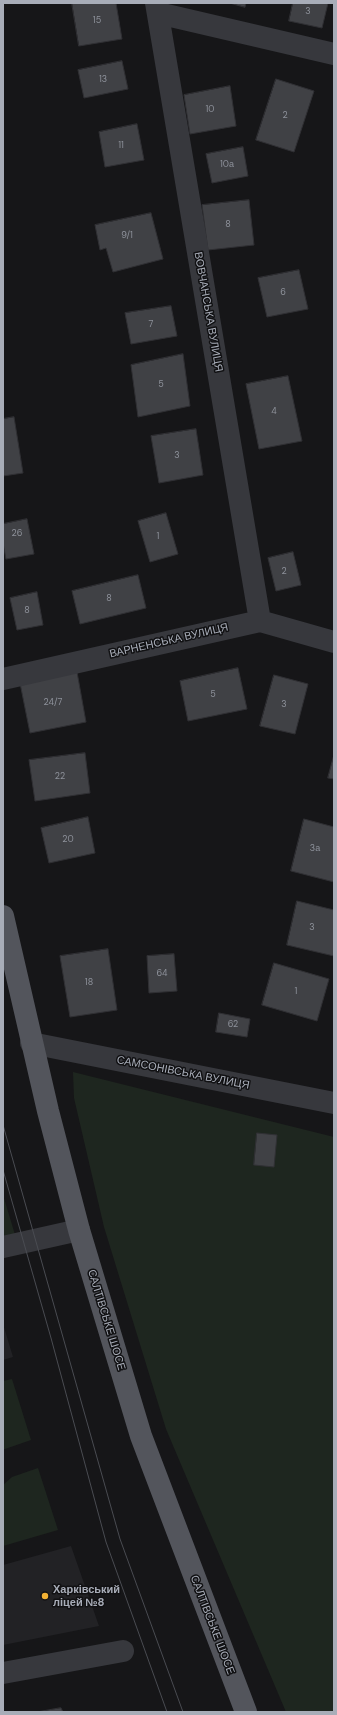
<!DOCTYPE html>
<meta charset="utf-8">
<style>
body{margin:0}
#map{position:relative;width:337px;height:1715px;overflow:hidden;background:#161618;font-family:"DM Sans",sans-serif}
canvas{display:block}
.frame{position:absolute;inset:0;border:4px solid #a8adb8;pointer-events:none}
</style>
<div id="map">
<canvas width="337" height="1715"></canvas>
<div class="frame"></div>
</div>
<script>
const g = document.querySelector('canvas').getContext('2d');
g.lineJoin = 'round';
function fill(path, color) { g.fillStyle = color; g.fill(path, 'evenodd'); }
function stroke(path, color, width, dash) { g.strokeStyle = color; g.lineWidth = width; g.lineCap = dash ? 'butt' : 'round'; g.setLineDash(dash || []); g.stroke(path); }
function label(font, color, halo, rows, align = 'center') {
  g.font = font + ' "DM Sans",sans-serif'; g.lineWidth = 3; g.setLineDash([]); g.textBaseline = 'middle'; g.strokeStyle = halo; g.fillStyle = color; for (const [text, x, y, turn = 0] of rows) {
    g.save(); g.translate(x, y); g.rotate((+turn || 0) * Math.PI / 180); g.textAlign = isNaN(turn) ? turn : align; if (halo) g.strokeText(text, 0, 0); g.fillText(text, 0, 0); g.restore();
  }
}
const built = new Path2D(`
 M3 1324 13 1357 3 1360Z
 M71 1546 99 1626 3 1645V1565Z`);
const green = new Path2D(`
 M73 1072 334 1137V1712H286L166 1429 104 1227 74 1098Z
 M3 1195 16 1238 3 1241Z
 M12 1379 31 1440 5 1449H3V1381Z
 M38 1468 58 1530 3 1546V1485L12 1477Z`);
const building = new Path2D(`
 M72 3H116L122 39 79 46Z
 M230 3H246L245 7Z
 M293 3H328L322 28 289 21Z
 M122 61 128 89 84 98 78 70Z
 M276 79 314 91 294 152 256 140Z
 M230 86 236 126 190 134 184 95Z
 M137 124 144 160 105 167 99 132Z
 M243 147 248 176 212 183 206 154Z
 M249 200 254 245 208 250 202 205Z
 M151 213 163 259 113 272 106 248 100 250 95 225Z
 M299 270 308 309 267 317 258 278Z
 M171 306 177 336 131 344 125 313Z
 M183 354 190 406 138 417 131 365Z
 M288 376 302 441 259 449 246 384Z
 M14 417 23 473 3 476V419Z
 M196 429 203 475 159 483 151 436Z
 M166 513 178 554 150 562 138 521Z
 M27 519 34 554 6 559 3 543V524Z
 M293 552 301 585 276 591 268 558Z
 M138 575 146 608 80 624 72 591Z
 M37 592 43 625 17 630 10 598Z
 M238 668 247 709 188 721 180 681Z
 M77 672 86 722 30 733 20 683Z
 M274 675 308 684 295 734 260 726Z
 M85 753 90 793 35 801 29 760Z
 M334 755V779L328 778Z
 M88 817 95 853 49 863 41 828Z
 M304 819 334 827V882L291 871Z
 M297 901 334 910V956L287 945Z
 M108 949 117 1010 70 1017 60 956Z
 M174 954 177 991 149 993 147 956Z
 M274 963 329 979 317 1021 262 1005Z
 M219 1013 250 1019 247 1037 216 1032Z
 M257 1133 277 1135 274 1167 254 1165Z
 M61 1708 63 1712H37Z`);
const minor = new Path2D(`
 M156 3 260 621
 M158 13 334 54
 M3 679 260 621 334 642
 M31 1043 334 1103
 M3 1247 79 1230
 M3 1673 123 1651`);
const major = new Path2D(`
 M3 916 48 1111 79 1230 141 1436 246 1712`);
const tram = new Path2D(`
 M3 1125 120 1539 183 1712
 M3 1170 51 1338 106 1542 167 1712`);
const markers = [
 [45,1596,4,"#f2b134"]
];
const numberNames = [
 ["3",308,12],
 ["15",97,21],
 ["13",103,80],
 ["10",210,110],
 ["2",285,116],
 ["11",121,146],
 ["10а",227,165],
 ["8",228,225],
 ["9/1",127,236],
 ["6",283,293],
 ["7",151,325],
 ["5",161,385],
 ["4",274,412],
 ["3",177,456],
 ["26",17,534],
 ["1",158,537],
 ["2",284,572],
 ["8",109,599],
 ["8",27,611],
 ["5",213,695],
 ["24/7",53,703],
 ["3",284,705],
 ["22",60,777],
 ["20",68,840],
 ["3а",315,849],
 ["3",312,928],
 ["64",162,974],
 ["18",89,983],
 ["1",296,992],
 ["62",233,1025]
];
const streetNames = [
 ["ВОВЧАНСЬКА ВУЛИЦЯ",208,312,80],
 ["ВАРНЕНСЬКА ВУЛИЦЯ",169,641,-13],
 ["САМСОНІВСЬКА ВУЛИЦЯ",183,1073,11],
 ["САЛТІВСЬКЕ ШОСЕ",106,1320,73],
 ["САЛТІВСЬКЕ ШОСЕ",212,1625,69]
];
const poiNames = [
 ["Харківський",53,1590],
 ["ліцей №8",53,1603]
];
fill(built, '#222225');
fill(green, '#1e261f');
fill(building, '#404145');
stroke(building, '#303034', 1);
stroke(minor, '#37383d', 22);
stroke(major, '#53555c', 22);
stroke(tram, '#4a4c52', 1);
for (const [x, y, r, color] of markers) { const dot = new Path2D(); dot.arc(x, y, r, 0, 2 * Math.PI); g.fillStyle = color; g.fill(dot); stroke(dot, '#111113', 1.5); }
label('9px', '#8e929b', null, numberNames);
label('11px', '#a8adb8', '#111113', streetNames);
label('bold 11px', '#a8adb8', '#111113', poiNames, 'left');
</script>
